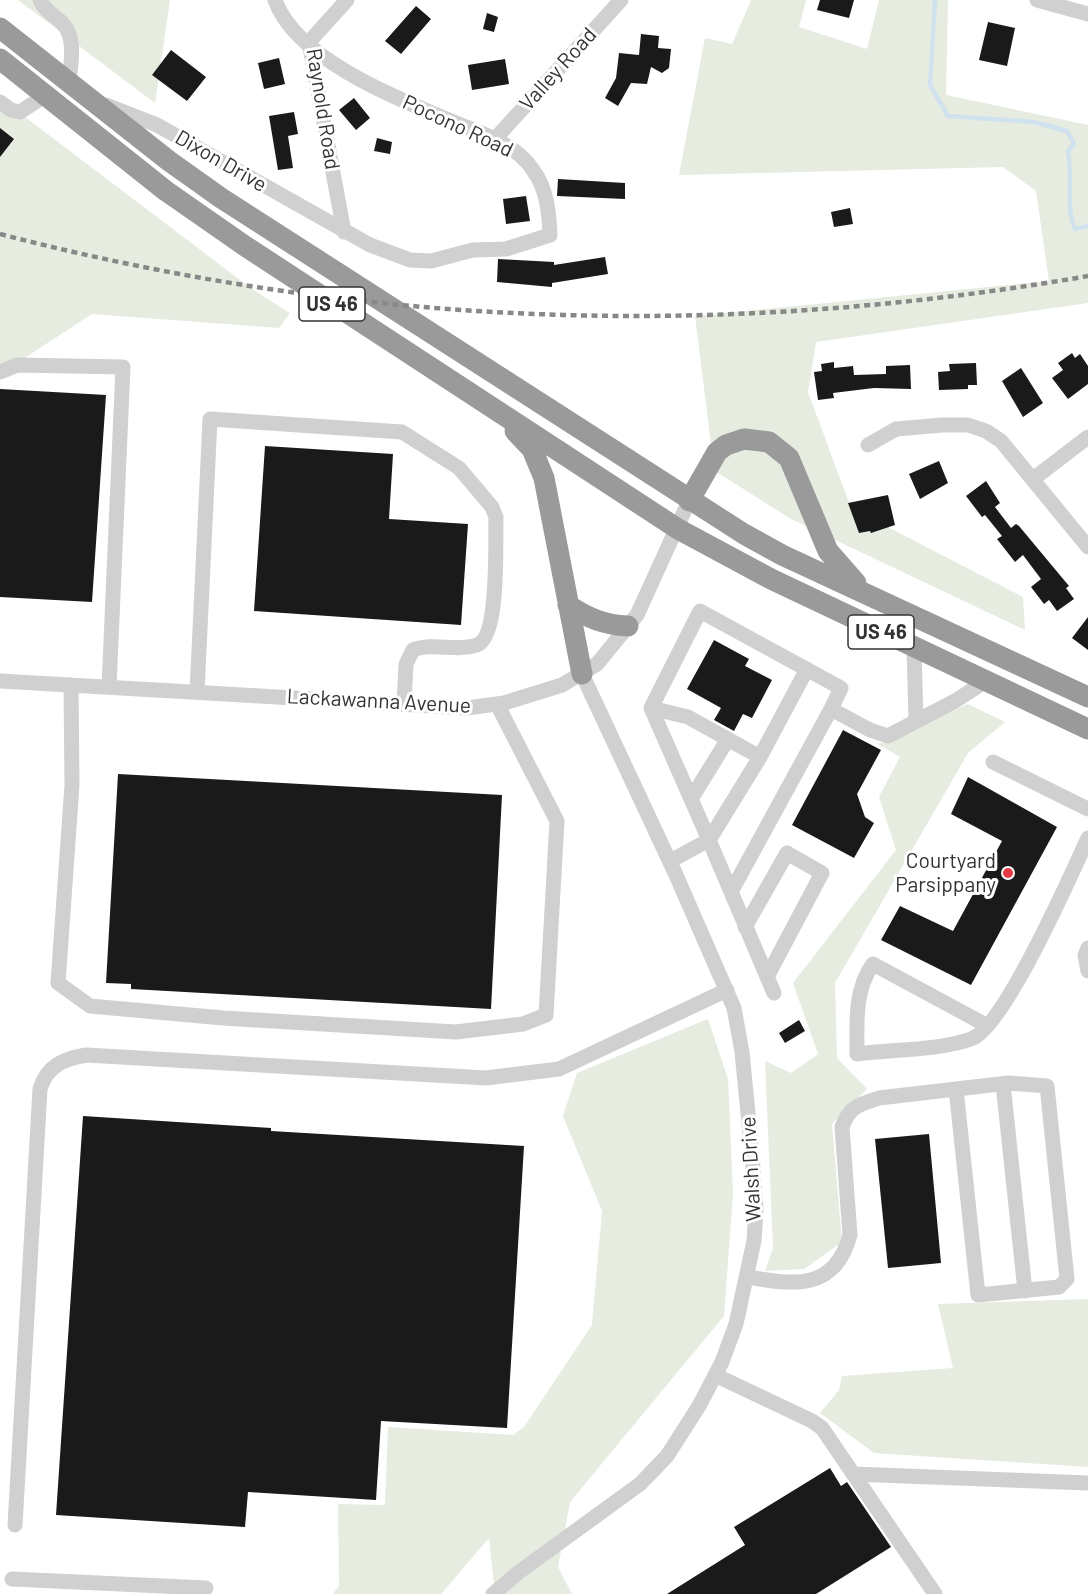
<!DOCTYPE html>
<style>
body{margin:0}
canvas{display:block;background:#fff}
</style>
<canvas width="1088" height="1594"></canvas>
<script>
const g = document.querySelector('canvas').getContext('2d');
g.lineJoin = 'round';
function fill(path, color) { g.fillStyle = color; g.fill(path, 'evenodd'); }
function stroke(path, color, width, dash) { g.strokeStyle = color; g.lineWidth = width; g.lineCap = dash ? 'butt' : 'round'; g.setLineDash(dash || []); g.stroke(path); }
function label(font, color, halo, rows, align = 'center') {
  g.font = font + ' Barlow,sans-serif'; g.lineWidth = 6; g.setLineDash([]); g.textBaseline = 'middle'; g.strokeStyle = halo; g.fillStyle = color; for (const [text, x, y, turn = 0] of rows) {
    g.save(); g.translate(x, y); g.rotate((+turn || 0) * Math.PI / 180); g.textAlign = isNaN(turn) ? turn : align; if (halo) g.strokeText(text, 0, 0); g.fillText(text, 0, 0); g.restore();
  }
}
const green = new Path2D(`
 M18 0H170L155 103Z
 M751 0H806L799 27 867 49 879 0H948L946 95 1088 125V303L816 342 808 392 851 508 1023 597 1025 630 791 519 707 466 713 460 695 316 1049 281 1036 191 1003 167 679 175 705 38 732 44Z
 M0 98 252 289 290 313 279 328 92 314 0 374Z
 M968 704 1005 722 968 753 835 983 837 1058 867 1089 832 1124 842 1242 804 1269 765 1271 773 1248 765 1061 791 1073 818 1054 793 983 896 850 879 797 900 757 878 744Z
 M708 1019 728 1079 733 1193 724 1316 570 1502 558 1567 572 1594H495L489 1538 441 1594H333L339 1586 338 1504 385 1505 388 1427 513 1435 524 1427 592 1325 602 1211 563 1116 577 1073Z
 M1088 1299V1467L874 1453 820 1413 839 1390 842 1376 953 1368 938 1304Z`);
const stream = new Path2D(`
 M935 0 930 85 948 116 1034 122 1067 131 1074 144 1068 151C1073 176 1065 207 1075 229L1088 226`);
const building = new Path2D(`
 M820 0H854L849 18 817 10Z
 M416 6 431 19 401 54 385 41Z
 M487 13 498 17 494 32 483 29Z
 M988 22 1015 28 1007 66 979 60Z
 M641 34 659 36 658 48 671 49 669 68 662 73 651 67 647 84 631 83 618 106 605 98 616 78 619 53 639 55Z
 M171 50 206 77 187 101 152 75Z
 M279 58 285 84 264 89 258 63Z
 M505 59 509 84 472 90 468 65Z
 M354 98 370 118 356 130 339 110Z
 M294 112 298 134 288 136 293 168 278 170 269 116Z
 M0 128 14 139 0 157Z
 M377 138 392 142 390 154 374 151Z
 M558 179 625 183V199L557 196Z
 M526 196 530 221 506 224 503 199Z
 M850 208 853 224 834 227 831 212Z
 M605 257 608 274 552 283V287L497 282 498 259 554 262V265Z
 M1072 353 1075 358 1080 354 1088 366V384L1068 399 1052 378 1063 370 1058 363Z
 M834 362V368L853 366 854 375 886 374V366L910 365 911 389 874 388 833 393 834 398 818 400 814 372 822 371 821 364Z
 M976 363 977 385H968V389L939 390 938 372 950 371 949 364Z
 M1021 368 1043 403 1023 417 1002 381Z
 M0 389 106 395 92 602 0 597Z
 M265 446 393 454 389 519 468 524 461 625 254 611Z
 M939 461 948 483 920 499 909 474Z
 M986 481 1000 503 995 507 1011 528 1016 524 1019 526 1069 586 1066 588 1074 599 1057 611 1049 600 1044 604 1031 587 1041 579 1023 555 1015 562 997 539 1002 536 985 515 982 517 966 496Z
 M888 495 895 525 871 533 870 531 859 533 848 503Z
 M1088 617V650L1072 638Z
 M714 640 749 659 745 666 772 680 752 718 743 714 734 731 714 720 721 708 687 689Z
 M843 730 881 750 857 794 865 817 874 823 854 858 792 825Z
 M118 774 502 795 491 1009 131 989V984L106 983Z
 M968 777 1057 827 971 985 881 940 900 906 953 931 1002 841 951 814Z
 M799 1020 805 1031 785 1043 779 1033Z
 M83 1116 271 1128V1131L524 1146 507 1428 381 1421 376 1500 248 1492 245 1527 56 1515Z
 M929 1134 941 1263 888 1268 875 1139Z
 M830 1468 841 1486 847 1482 891 1547 816 1594H667L745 1545 734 1527Z`);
const minor = new Path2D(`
 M40 0C45 12 55 15 63 24 76 38 71 63 69 81
 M1037 0 1088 14
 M0 102 11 110 20 112 46 95
 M106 105 157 125 370 245 410 260 431 261 473 250 506 249 550 235C549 212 547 189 533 170 516 144 483 134 456 123 401 100 296 60 275 0
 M495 139 621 0
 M344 232 309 42 347 0
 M0 372 17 365 123 367 109 687
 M868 445 896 429 942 425H968L986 431 1001 441 1088 547
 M1033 479 1088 437
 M914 647 916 721
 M0 681 467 708 504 703 562 685 597 664 637 615 689 501
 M71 685 72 785 58 983 90 1006 223 1018 456 1032 523 1024 546 1015 557 821 497 704
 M197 692 210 419 402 432 459 468 492 507 496 517C495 541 500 637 477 645 456 652 433 642 413 650L406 664 404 704
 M651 708 688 717 760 757
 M993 762 1088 809
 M691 799 728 739
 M670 861 709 840 651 708 700 611 841 688 831 709 870 730 888 736 955 701 986 681
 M731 892 831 709
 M745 927 787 853 822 873 767 977
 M1088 948 1085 955 1088 971
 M774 993 709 840 760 757 807 669
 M986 1025 873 964C854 990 857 1023 857 1054 893 1049 936 1051 971 1039 1004 1028 1071 875 1088 838
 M1003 1084 1025 1291
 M748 1277C794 1285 835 1291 850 1235L842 1127C850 1106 858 1105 879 1098L1008 1083 1047 1086 1067 1279 1059 1287 978 1295 956 1089
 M715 1375 812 1421 822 1428 935 1594
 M853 1474 1088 1483
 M15 1525 40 1089C47 1066 63 1059 86 1055L486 1078 559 1069 727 990
 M12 1579 206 1588
 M493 1594 519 1572 640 1484 667 1456 699 1406 722 1362 736 1324 754 1241 756 1209 752 1154 742 1052 734 1008 676 875 582 674`);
const highway = new Path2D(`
 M0 28 169 161 221 198 744 534 782 555 1088 697
 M0 59 166 191 245 246 678 529 771 579 1088 729
 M515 431 532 449 544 478 582 674
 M689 501 717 452 726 445 744 439 769 442 789 458 828 551 856 583
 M568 605C588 618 604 625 628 626`);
const rail = new Path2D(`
 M0 234C362 328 720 340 1088 276`);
const markers = [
 [1008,873,6,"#e63946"]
];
const shields = [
 [332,304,66],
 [881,632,66]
];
const shieldNames = [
 ["US 46",332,304],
 ["US 46",881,632]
];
const streetNames = [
 ["Valley Road",558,69,-48],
 ["Raynold Road",323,109,81],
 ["Pocono Road",458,126,25],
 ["Dixon Drive",221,161,30],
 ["Lackawanna Avenue",379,701,3],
 ["Walsh Drive",751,1169,-93]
];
const poiNames = [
 ["Courtyard",996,861],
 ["Parsippany",996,885]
];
fill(green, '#e6ecdf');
stroke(stream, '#cfe2ee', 4.5);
fill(building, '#1a1a1a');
stroke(minor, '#d0d0d0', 15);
stroke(highway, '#9a9a9a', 21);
stroke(rail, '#888', 4.5, [6, 4.5]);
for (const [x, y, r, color] of markers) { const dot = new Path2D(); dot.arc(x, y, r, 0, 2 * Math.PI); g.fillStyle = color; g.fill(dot); stroke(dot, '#fff', 2); }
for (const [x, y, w] of shields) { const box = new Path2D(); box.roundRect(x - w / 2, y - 17, w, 34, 4.5); g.fillStyle = '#fff'; g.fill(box); stroke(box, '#333', 1.5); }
label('bold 20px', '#333', null, shieldNames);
label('21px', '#333', '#fff', streetNames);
label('21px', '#333', '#fff', poiNames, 'right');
</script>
